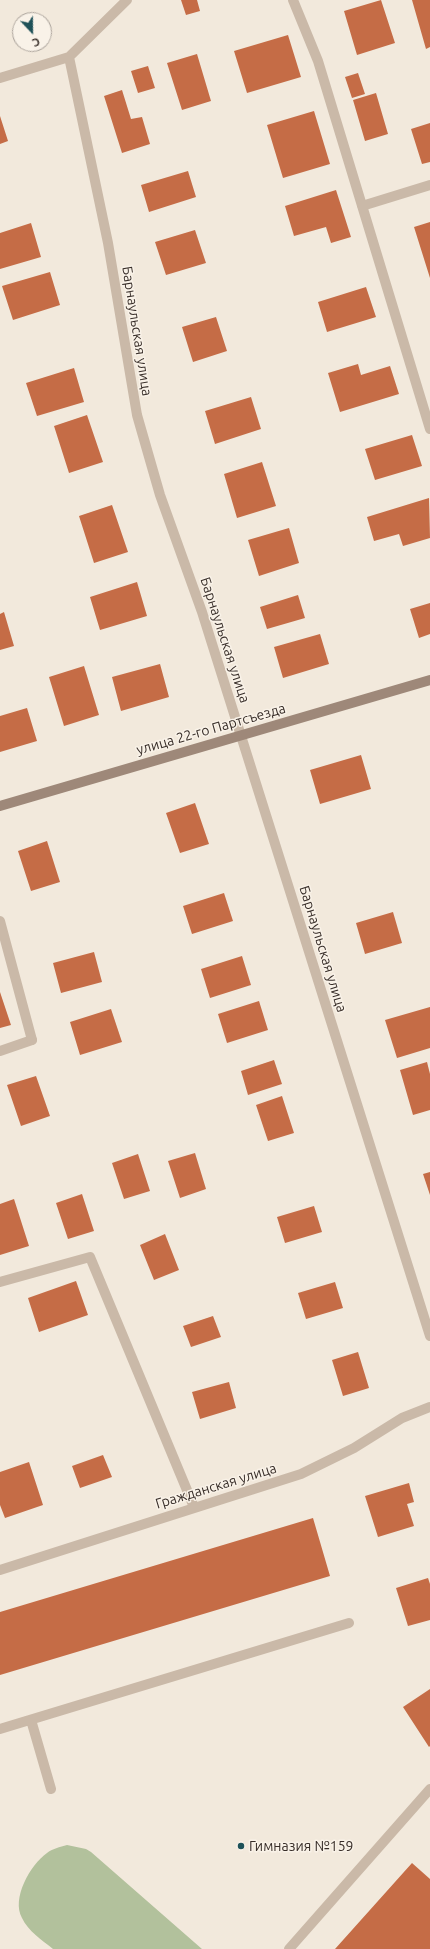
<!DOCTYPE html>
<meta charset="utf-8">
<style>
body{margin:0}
#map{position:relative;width:430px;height:1949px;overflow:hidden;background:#f2e9dc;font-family:Ubuntu,sans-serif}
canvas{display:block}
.north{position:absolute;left:12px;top:12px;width:40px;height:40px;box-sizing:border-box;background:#f9f2e8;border:1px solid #aba39b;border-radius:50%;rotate:158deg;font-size:11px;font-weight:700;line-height:16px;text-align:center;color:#372d28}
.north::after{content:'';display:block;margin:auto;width:14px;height:18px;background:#1e5158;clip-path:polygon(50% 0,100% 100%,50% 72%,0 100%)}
</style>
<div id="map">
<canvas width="430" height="1949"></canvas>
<div class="north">С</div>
</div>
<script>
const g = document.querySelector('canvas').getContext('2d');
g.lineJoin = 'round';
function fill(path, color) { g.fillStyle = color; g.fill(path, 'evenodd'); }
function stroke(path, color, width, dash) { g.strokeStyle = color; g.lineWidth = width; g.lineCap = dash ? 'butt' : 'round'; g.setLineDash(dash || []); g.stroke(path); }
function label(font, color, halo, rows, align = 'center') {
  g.font = font + ' Ubuntu,sans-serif'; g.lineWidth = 3; g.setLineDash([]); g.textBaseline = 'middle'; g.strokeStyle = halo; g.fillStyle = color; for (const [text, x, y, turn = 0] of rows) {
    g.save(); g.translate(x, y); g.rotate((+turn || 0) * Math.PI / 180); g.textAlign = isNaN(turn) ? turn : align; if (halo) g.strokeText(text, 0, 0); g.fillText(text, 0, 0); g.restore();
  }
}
const green = new Path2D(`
 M67 1845 86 1849 91 1852 202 1949H53C42 1940 28 1931 22 1918 11 1899 30 1865 47 1853 52 1849 60 1847 67 1845Z`);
const building = new Path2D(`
 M181 0H197L200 11 186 15Z
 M381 0 395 43 357 55 344 11Z
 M412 0H430V47L426 49Z
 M288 35 301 77 247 93 234 51Z
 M197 54 211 101 182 110 167 63Z
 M148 66 155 88 138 93 131 71Z
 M358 73 365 94 352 98 345 77Z
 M122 90 131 119 142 117 150 144 122 153 104 96Z
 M376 93 388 134 365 141 353 100Z
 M314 111 330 164 283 178 267 125Z
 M0 116 8 141 0 144Z
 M430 123V162L422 164 411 129Z
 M188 171 196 197 149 212 141 185Z
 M336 190 351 237 331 243 326 227 294 236 285 206Z
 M430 222V278L414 227Z
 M31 223 41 257 0 269V233Z
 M195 230 206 263 166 275 155 242Z
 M50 272 60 305 13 320 2 286Z
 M366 287 376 317 327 332 318 302Z
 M216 317 227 351 193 362 182 327Z
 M358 364 361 375 390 366 399 394 340 412 328 373Z
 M74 368 84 402 37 416 26 383Z
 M251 397 261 429 215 444 205 411Z
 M87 415 103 462 69 473 54 426Z
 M412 435 422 466 375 480 365 449Z
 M262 462 276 506 237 518 224 474Z
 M429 498 430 538 403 546 399 534 374 541 367 517Z
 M112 505 128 552 94 563 79 516Z
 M289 528 299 563 259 576 248 540Z
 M137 582 147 616 100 630 90 597Z
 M298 595 305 618 267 629 260 607Z
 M430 603V634L419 638 410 609Z
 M4 612 14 646 0 650V614Z
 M320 634 329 664 283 678 274 647Z
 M160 664 169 697 121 711 112 677Z
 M84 666 99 715 64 726 49 677Z
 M27 708 37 741 0 752V716Z
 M361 755 371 789 320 804 310 770Z
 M195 803 209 844 180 853 166 813Z
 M47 841 60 882 31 891 18 851Z
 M224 893 233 921 192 934 183 906Z
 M393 912 402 943 365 954 356 923Z
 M94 952 102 982 61 993 53 963Z
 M242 956 251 985 210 998 201 969Z
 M0 992 11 1025 0 1028Z
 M259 1001 268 1030 227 1043 218 1014Z
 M430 1007V1048L397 1058 385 1020Z
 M111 1009 122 1042 80 1055 70 1022Z
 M274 1060 282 1084 248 1095 241 1071Z
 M427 1062 430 1074V1110L413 1115 400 1070Z
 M36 1076 50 1116 21 1126 7 1085Z
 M282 1096 294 1133 268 1141 256 1105Z
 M195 1153 206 1189 180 1198 168 1161Z
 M138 1154 150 1191 124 1199 112 1163Z
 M430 1172V1195L423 1174Z
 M82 1194 94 1231 68 1239 56 1203Z
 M14 1199 29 1246 0 1255V1204Z
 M314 1206 322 1232 285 1243 277 1217Z
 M165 1234 179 1270 154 1280 140 1245Z
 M76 1281 88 1315 39 1332 28 1298Z
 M335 1282 343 1308 306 1319 298 1293Z
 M213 1316 221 1337 191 1347 183 1326Z
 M358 1352 369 1388 343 1396 332 1360Z
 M229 1382 236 1408 200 1419 192 1392Z
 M103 1455 112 1477 80 1488 72 1466Z
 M29 1462 43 1505 5 1518 0 1505V1472Z
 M409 1483 414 1502 407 1504 414 1526 378 1537 365 1496Z
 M313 1518 330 1576 0 1675V1612Z
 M428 1578 430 1584V1620L408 1626 396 1588Z
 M430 1689V1746L429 1747 403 1707Z
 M412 1863 430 1879V1949H335Z`);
const service = new Path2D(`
 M293 0 318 61 430 429
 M362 206 430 185
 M0 1051 32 1040
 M0 1282 90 1257 194 1507
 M31 1720 51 1789
 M0 1729 349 1623
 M289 1949 430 1789`);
const minor = new Path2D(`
 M69 57 108 243 137 415 160 495 202 612 430 1336
 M0 78 69 57 127 0
 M0 921 32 1040
 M0 1570 301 1474 354 1448 402 1418 430 1407`);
const secondary = new Path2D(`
 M0 806 430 680`);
const markers = [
 [241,1846,4,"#1e5158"]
];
const streetNames = [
 ["Барнаульская улица",137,331,81],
 ["Барнаульская улица",225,640,72],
 ["улица 22-го Партсъезда",211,729,-16],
 ["Барнаульская улица",323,949,73],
 ["Гражданская улица",216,1486,-17]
];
const poiNames = [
 ["Гимназия №159",249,1846]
];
fill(green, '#b2c19c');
fill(building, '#c56c46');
stroke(service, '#cab9a8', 10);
stroke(minor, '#cab9a8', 10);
stroke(secondary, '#9e8879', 10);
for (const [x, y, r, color] of markers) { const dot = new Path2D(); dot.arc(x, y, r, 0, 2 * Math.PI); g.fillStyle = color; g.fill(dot); stroke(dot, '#f9f2e8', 1.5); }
label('14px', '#372d28', '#f9f2e8', streetNames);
label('14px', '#372d28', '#f9f2e8', poiNames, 'left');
</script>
